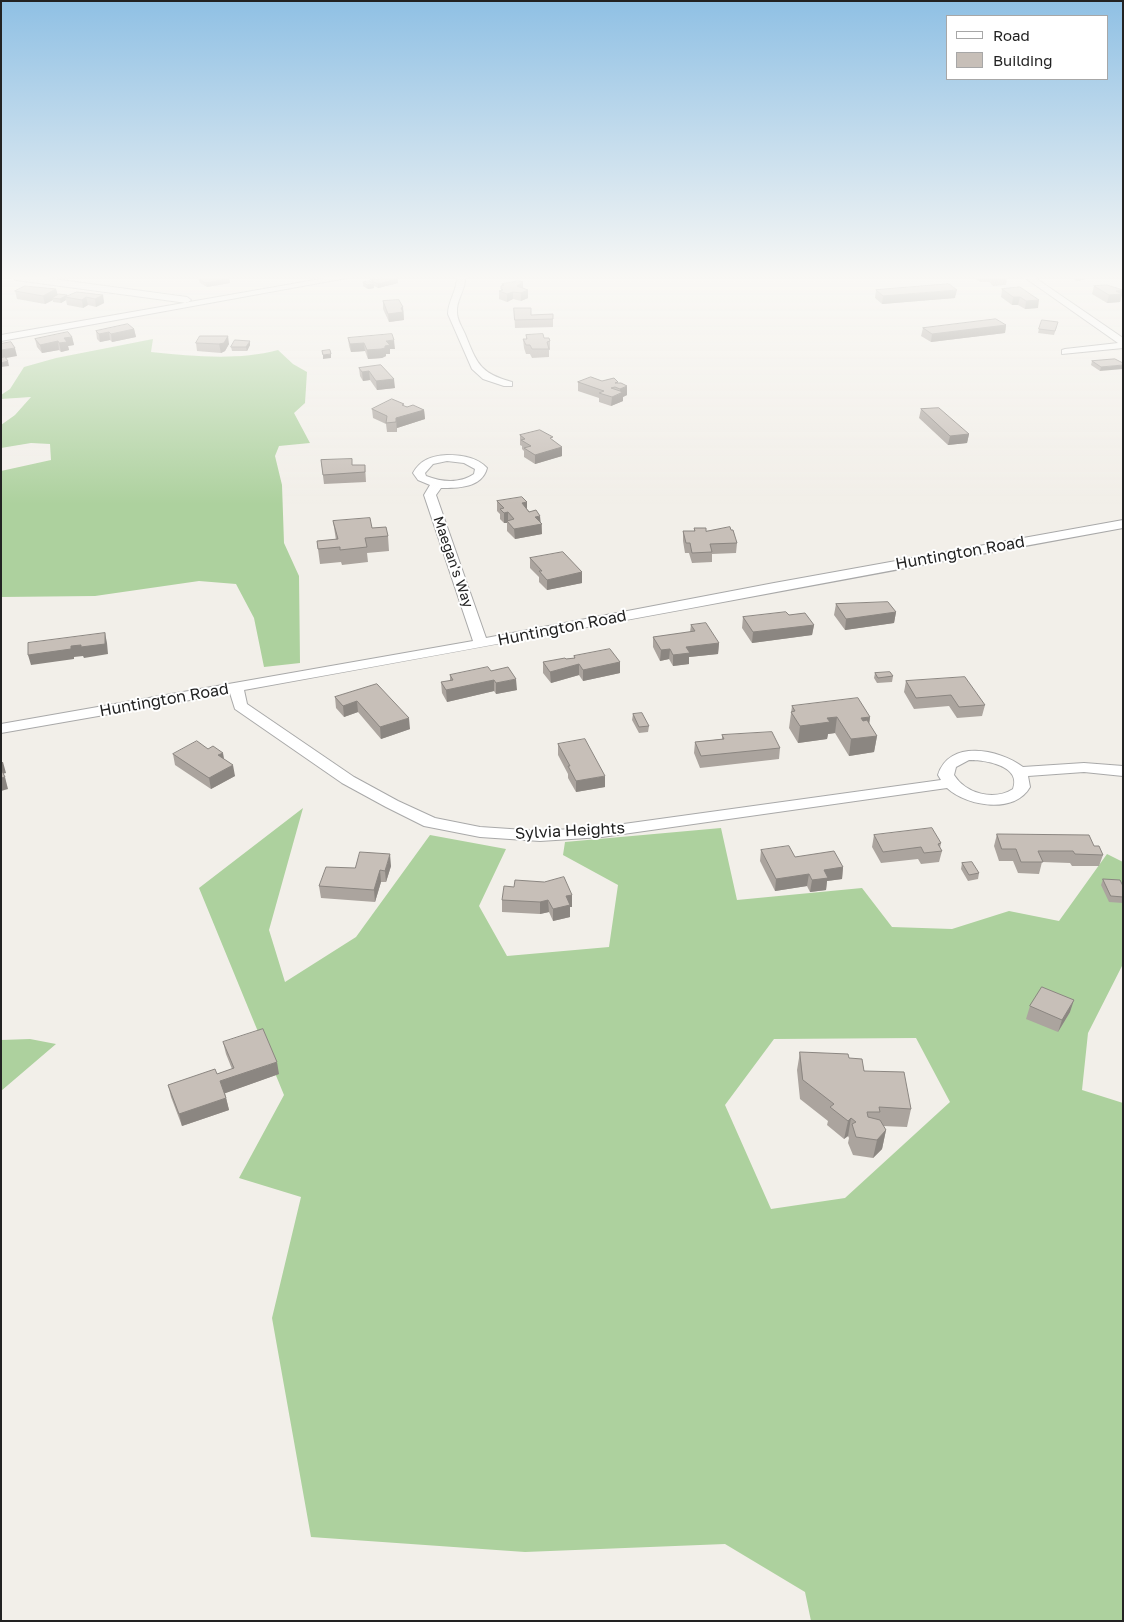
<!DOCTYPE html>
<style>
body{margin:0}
#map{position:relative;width:1124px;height:1622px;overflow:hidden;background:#f2efe9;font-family:"Golos Text",sans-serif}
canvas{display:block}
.frame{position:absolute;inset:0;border:2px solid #222;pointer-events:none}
.legend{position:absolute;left:946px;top:15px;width:162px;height:65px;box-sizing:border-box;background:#fff;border:1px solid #a7a7a7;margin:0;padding:6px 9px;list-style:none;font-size:15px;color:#222}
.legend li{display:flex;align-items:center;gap:10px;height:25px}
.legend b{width:25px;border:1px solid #a7a7a7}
</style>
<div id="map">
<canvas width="1124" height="1622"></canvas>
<div class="frame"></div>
<ul class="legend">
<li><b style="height:6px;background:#fff"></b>Road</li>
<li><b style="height:14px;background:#c7bfb8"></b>Building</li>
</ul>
</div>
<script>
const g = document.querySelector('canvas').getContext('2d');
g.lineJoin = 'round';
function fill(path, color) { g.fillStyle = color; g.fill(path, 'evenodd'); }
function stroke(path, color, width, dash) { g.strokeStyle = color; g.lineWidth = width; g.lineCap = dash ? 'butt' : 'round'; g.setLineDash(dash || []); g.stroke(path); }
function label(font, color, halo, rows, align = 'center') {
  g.font = font + ' "Golos Text",sans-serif'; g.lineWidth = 4; g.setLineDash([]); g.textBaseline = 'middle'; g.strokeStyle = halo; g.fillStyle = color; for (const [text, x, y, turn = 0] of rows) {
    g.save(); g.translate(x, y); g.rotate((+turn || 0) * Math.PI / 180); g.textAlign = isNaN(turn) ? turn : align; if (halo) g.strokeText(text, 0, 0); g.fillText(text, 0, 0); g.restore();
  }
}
const forest = new Path2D(`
 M153 339 151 352C193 356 236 361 278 350L293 364 307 372 305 403 294 413 310 443 279 446 275 456 282 485 284 543 299 576 300 663 264 667 254 618 236 584 199 581 95 596 1 597V471L51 460 50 444 31 443 1 448V425L15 415 31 397 1 399V395L10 389 24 367 56 358Z
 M303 808 269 930 285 982 356 937 430 835 506 849 479 906 507 956 609 947 618 885 563 855 565 842 721 828 737 900 862 888 892 927 952 929 1009 911 1059 921 1107 854 1123 862V964L1088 1033 1082 1090 1123 1103V1621H811L805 1592 725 1544 525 1552 311 1537 272 1318 301 1197 239 1178 284 1095 199 888ZM916 1038 950 1102 845 1198 771 1209 725 1105 774 1039Z
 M30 1039 56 1044 1 1091V1040Z`);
const street = new Path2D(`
 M12 277H38L187 297 191 300 187 303 16 280Z
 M332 277H352L1 341V335Z
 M457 277H465V281C464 292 456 301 457 312 457 320 462 327 465 334 477 363 479 373 512 382V386H504L483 379 472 369 448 314C448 301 457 291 457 277Z
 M1024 277H1034L1123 338V348L1062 354V350L1065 349 1118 343Z
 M447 455C461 455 477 457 487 468 482 488 458 488 441 488L436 495 486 638 774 583 1123 520V528C830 581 537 638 244 690L247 704 354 777 398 801 435 818 480 827 540 831 602 827 941 780 938 775C949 739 999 749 1023 767L1084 763 1123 766V776L1084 772 1028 776 1030 787C1015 814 968 807 947 788L602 837 540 841 480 837 424 826 386 807 342 783 235 709 230 693 1 733V724L473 641 424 495 430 485 418 480 413 473C421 459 432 456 447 455ZM447 461 464 463 475 469 474 474C459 484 442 482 426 476L425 473 433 464ZM969 760C984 760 1022 765 1013 789 994 801 966 794 954 775L956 767Z`);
const wall = new Path2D(`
 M976 277H1007V278L1006 285 993 286 989 282H980L976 279Z
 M1069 277H1093L1077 281Z
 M199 279H229L230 283 207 287 200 283Z
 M398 279V283L378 288 374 286V288L368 289 363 286V282H372L371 280Z
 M502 284 523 288 528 290V298L521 301 513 299 507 302 499 299V291H501V286H502Z
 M1094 286 1123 290 1120 302 1107 303 1092 294Z
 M1020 287 1038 308 1025 309 1018 305H1012L1001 297 1002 289Z
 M56 289 58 295 67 296 103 295 104 303 96 307 88 305 83 308 67 305 66 300 61 303 53 302V300L45 304 17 299 15 291Z
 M876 290 955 298 882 304 875 298Z
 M383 301 403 307 404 320 389 322 383 309Z
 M514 308 531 315 553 314V327L515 328Z
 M1006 325 1005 333 931 342 921 336 923 328Z
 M1057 326 1054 335 1038 333 1039 329Z
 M134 329 136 337 112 342 110 340 100 342 97 339 96 331Z
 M526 335 544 338 550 341V350H549V357L532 358 530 354H526L524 348 523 339H526Z
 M72 337 74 345 68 346 69 350 61 352 59 350 42 353 37 347 35 339Z
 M348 338 395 349H390V354H386V356L382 358 368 359 365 351 351 352 349 346Z
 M196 343 229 344 225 351 221 353 197 351Z
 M250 345 247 351H232L231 347Z
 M1115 359 1100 371 1091 365 1092 361Z
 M381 365 395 388 377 390 370 380 363 381 360 376 359 368Z
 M602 381 618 383 627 395 623 397V401L611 406 599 402V398L578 391V382Z
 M404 406 424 410 425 419 397 428V432H387L386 424 373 418 372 409Z
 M921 409 969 434 967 443 948 445 919 418Z
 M520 435 553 440 562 456 535 464 524 457V451L522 449V446L520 445Z
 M321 460 352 465H365L366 482 324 484Z
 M497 501 527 502V509L542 524V534L515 539 507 531V523H504L500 519V514L497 511Z
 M333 521 372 528 388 536 389 551 367 553 368 562 342 565 341 562 320 564 317 541 336 540Z
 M694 528 706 531 737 543 736 553 712 554V562L692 563 689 553H685L683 541V531H694Z
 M530 558 582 572V583L547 590 539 582V577L530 568Z
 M836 604 896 612 894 623 845 630 834 615Z
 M789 615 814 625 812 635 752 643 742 628 743 617Z
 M691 625 719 643 718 654 689 657V664L673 666 669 659 660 661 653 647V637L690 632Z
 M574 656 620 662V673L583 681 579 675 551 683 543 673V662L566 659 574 658Z
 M491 671 517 690 496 694 494 691 447 702 442 693 441 682 450 681V675Z
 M875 673 893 676 892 682 877 683 874 678Z
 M906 681 985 705 982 716 957 718 949 706 914 709 904 692Z
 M377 684 410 729 381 739 358 712 344 717 336 708 335 697Z
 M792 706 870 717 869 724 877 736 874 752 849 756 835 733 828 734 827 739 798 743 789 728Z
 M633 714 649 726 648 732 639 733 632 720Z
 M722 735 780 748 779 759 700 768 694 753 695 742 722 739Z
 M558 744 605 787 576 792 568 778V774L558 755Z
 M173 754 224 759 235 776 211 789 175 765Z
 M997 834 1103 855 1099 866H1072L1070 863 1042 862 1039 874 1018 873 1013 861H999L994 846Z
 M874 835 941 843 940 848 942 851 939 862 921 864 918 859 881 863 872 847Z
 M761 850 843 867 842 879 827 881 826 890 810 892 807 886 775 891 760 861Z
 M962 863 979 873 978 879 968 881 961 869Z
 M391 866 386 882H381L375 902 321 898 319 886 355 868Z
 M1103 879 1123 886V903L1109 902 1101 885Z
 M572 895V907H570V917L553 921 549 912 540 914 502 912V900Z
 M1030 1006 1070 1012 1058 1032 1026 1019Z
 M223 1042 279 1074 225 1093 229 1110 182 1126 171 1097 168 1085 217 1074 232 1069 226 1054Z
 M800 1052 849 1058 911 1109 907 1127 883 1126 886 1130 882 1149 873 1158 853 1155 848 1143 849 1138 848 1136 844 1139 827 1125 828 1121 800 1099 797 1070Z`);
const shadedWall = new Path2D(`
 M1078 277H1093L1077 281Z
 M229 279 230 283 207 287 206 283Z
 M398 279V283L378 288V284Z
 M523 282V290L517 286Z
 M374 284V288L368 289 367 285Z
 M56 289 58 297 52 298 53 300 45 304 43 296Z
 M528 290V298L521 301V293Z
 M957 290 955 298 882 304 883 296Z
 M1116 291H1123L1121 298 1120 302 1107 303 1109 295Z
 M513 292V299L507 302V294Z
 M67 295V297H65L66 300 61 303 60 299Z
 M103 295 104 303 96 307 95 299Z
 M86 297 88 305 83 308 82 300Z
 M1013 297H1020L1018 305H1012Z
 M1039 300 1038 308 1025 309 1026 301Z
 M403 307 404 320 389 322 388 314Z
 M1006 325 1005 333 931 342 932 334Z
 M134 329 136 337 112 342 111 334Z
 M109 332 110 340 100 342 99 334Z
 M228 336 229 344 225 351 221 353 219 344Z
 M72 337 74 345 68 346 69 350 61 352 59 343 64 338Z
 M394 340 395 349H390V354H386V356L382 358 368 359 367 350 386 341Z
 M58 341 59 350 42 353 40 345Z
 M250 341V345L247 351 246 347Z
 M364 343 365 351 351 352 350 344Z
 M15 348 17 356 1 359V350Z
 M331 354V358L323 359V355Z
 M8 361 9 366 1 367V363Z
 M1123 365V369L1100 371 1101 367Z
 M369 371 370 380 363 381 362 372Z
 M394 379 395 388 377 390 376 381Z
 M627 386V395L623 397V401L611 406 612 397 620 394V389Z
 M424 410 425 419 397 428V432L396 418Z
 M969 434 967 443 948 445 950 436Z
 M562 447V456L535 464V455Z
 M527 502V512L522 503Z
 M508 512V522L507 521V523H504V513Z
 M540 516 542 534 515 539 514 529 535 517Z
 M582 572V583L547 590V580Z
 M896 612 894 623 845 630 846 619Z
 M814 625 812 635 752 643 753 632Z
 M105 633 107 643 108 654 84 658 83 656 74 657V659L31 665 28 655 71 646Z
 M719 643 718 654 689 657V664L673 666V655L686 647Z
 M670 649 669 659 660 661 661 650Z
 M620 662V673L583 681V670Z
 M579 664V675L551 683 550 672Z
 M516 679 517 690 496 694V683Z
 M494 680V691L447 702 446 690Z
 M357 701 358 712 344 717 343 706Z
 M837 717 835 733 828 734 827 739 798 743 800 726 827 718Z
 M870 717 868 734 861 718Z
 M409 718 410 729 381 739 380 727Z
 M877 736 874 752 849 756 851 739Z
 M223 753 225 764 218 755Z
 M1 762H3L6 773 2 774 1 771Z
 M233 765 235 776 211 789 209 778Z
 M605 776V787L576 792V781Z
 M5 777 8 789 1 791V778Z
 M390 854 391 866 386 882 385 871Z
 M843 867 842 879 827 881 826 890 810 892 812 880 824 870Z
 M380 870 381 882 375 902 374 890Z
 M809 874 807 886 775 891 776 879Z
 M572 895V907H570V917L553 921V909L566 896Z
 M548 900 549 912 540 914V902Z
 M1074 1000 1070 1012 1058 1032 1062 1020Z
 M277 1062 279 1074 223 1094 220 1081Z
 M226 1098 229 1110 182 1126 179 1114Z
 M851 1118 848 1136 844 1139 848 1121Z
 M886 1130 882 1149 873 1158 877 1140Z`);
const building = new Path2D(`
 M208 277H227L229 279 206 283 199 279Z
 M392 277H395L398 279 378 284 371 280Z
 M994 277H1007V278H995Z
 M370 281 374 284 367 285 363 282Z
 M519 281 523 282 517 286 528 290 521 293 513 292 507 294 499 291 503 290 501 289V286L504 285 502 284Z
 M949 284 957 290 883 296 876 290Z
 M1107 285 1123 290 1116 291 1122 294 1109 295 1094 286Z
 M25 286 56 289 43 296 15 291Z
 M1020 287 1039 300 1026 301 1020 297H1013L1002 289Z
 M77 292 103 295 95 299 86 297 82 300 65 297Z
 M59 294 67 295 60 299 52 298Z
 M399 300 403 307 401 308 403 312 388 314 383 301Z
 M514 308H531V315L553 314V319L515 320Z
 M996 319 1006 325 932 334 923 328Z
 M1042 320 1058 322 1055 331 1039 329Z
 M128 324 134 329 111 334 109 332 99 334 96 331Z
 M68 332 72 337 64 338 67 342 59 343 58 341 40 345 35 339Z
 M392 334 394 340 386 341 390 345 385 346V348L381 349 367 350 364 343 350 344 348 338Z
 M543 334 544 338H549L550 341 547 342 549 349H532L530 345H526L523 339H527L526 335Z
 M200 336H228L224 343 219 344 196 343Z
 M235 340 250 341 246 347H231Z
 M11 342 15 348 1 350V344Z
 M330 350 331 354 323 355 322 351Z
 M5 357 8 361 1 363V358Z
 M1115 359 1123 363V365L1101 367 1092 361Z
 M381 365 394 379 376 381 369 371 362 372 359 368Z
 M591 377 602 381 614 378 618 382 615 383H621L627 386 620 389 615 387 611 388 623 392 612 397 599 393 604 391 578 382Z
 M392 399 404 404 402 405 407 407 413 405 424 410 396 418V422L386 423 387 416 372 409Z
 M939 408 969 434 950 436 921 409Z
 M540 430 553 437 550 438 562 447 535 455 524 448 531 446 521 440 525 439 520 435Z
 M352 459V465H365V472L323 475 321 460Z
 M522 497 527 502 522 503 529 512 536 510 540 516 535 517 542 524 514 529 507 521 514 519 508 512 504 513 500 509 504 508 497 501Z
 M370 518 372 528 386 527 388 536 365 538 367 547 340 550V547L318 549 317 541 338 539 333 521Z
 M730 527 731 530H733L737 543 710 544 712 552 692 553 690 543H686L683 531H695L694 528H706V531Z
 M563 552 582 572 547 580 539 571H542L530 558Z
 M888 602 896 612 846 619 836 604Z
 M786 612 789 615 805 613 814 625 753 632 743 617Z
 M706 623 719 643 686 647 690 653 673 655 670 649 661 650 653 637 695 631 691 625Z
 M105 633V644L81 647V645L71 646V649L28 655V643Z
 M610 649 620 662 583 670 579 664 550 672 543 662 565 658 566 659 575 658 574 656Z
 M488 667 491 671 508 667 516 679 496 683 494 680 446 690 441 682 453 680 450 675Z
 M890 672 893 676 878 678 875 673Z
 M965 677 985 705 959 707 951 695 916 698 906 681Z
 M377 684 409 718 380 727 357 701 343 706 335 697Z
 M858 698 870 717 861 718 863 721 867 720 877 736 851 739 837 717 827 718 830 722 800 726 791 712 795 711 792 706Z
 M642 713 649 726 639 727 633 714Z
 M772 732 780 748 701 756 695 742 724 739 722 735Z
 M585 739 605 776 576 781 568 766H570L558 744Z
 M197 741 208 749 213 746 223 753 218 755 233 765 209 778 173 754Z
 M1 769 5 777 1 778Z
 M932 828 941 843 938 844 942 851 924 853 921 847 883 852 874 835Z
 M997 834 1089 835 1094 846H1099L1103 855 1075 854 1073 851H1038L1043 862H1021L1016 849H1002Z
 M789 846 795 857 834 851 843 867 824 870 828 878 812 880 809 874 776 879 761 850Z
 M360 852 390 854 385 871 380 870 374 890 319 886 326 867 355 868Z
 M972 862 979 873 969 875 962 863Z
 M564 877 572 895 566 896 570 905 553 909 548 900 540 902 502 900 504 886 514 887 515 880 544 882Z
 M1103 879 1120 880 1123 886V897L1111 896Z
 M1042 987 1074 1000 1062 1020 1030 1006Z
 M263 1029 277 1062 220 1081 226 1098 179 1114 168 1085 215 1069 217 1074 234 1068 223 1042Z
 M800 1052 848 1054 849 1058 862 1059 864 1071 904 1072 911 1109 879 1107 880 1112H867L868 1117 880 1120 886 1130 877 1140 856 1137 852 1124 856 1122 851 1118 848 1121 830 1107 834 1104 803 1080Z`);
const farStreetnames = [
 ["Maegan's Way",453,562,71]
];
const streetNames = [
 ["Huntington Road",960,553,-10],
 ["Huntington Road",562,628,-11],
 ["Huntington Road",164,700,-10],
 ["Sylvia Heights",570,831,-3]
];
fill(forest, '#add19e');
stroke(street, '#a9a9a9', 2);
fill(street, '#fff');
fill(wall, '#aba49e');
fill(shadedWall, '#8b8681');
fill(building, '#c7bfb8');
stroke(building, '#8b8681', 1);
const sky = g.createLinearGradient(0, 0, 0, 504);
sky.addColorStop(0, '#8fc0e4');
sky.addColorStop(0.55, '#f9f8f5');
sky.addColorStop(1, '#f9f8f500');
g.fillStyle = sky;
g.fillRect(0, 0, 1124, 504);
label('14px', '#222', '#fff', farStreetnames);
label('16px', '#222', '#fff', streetNames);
</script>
